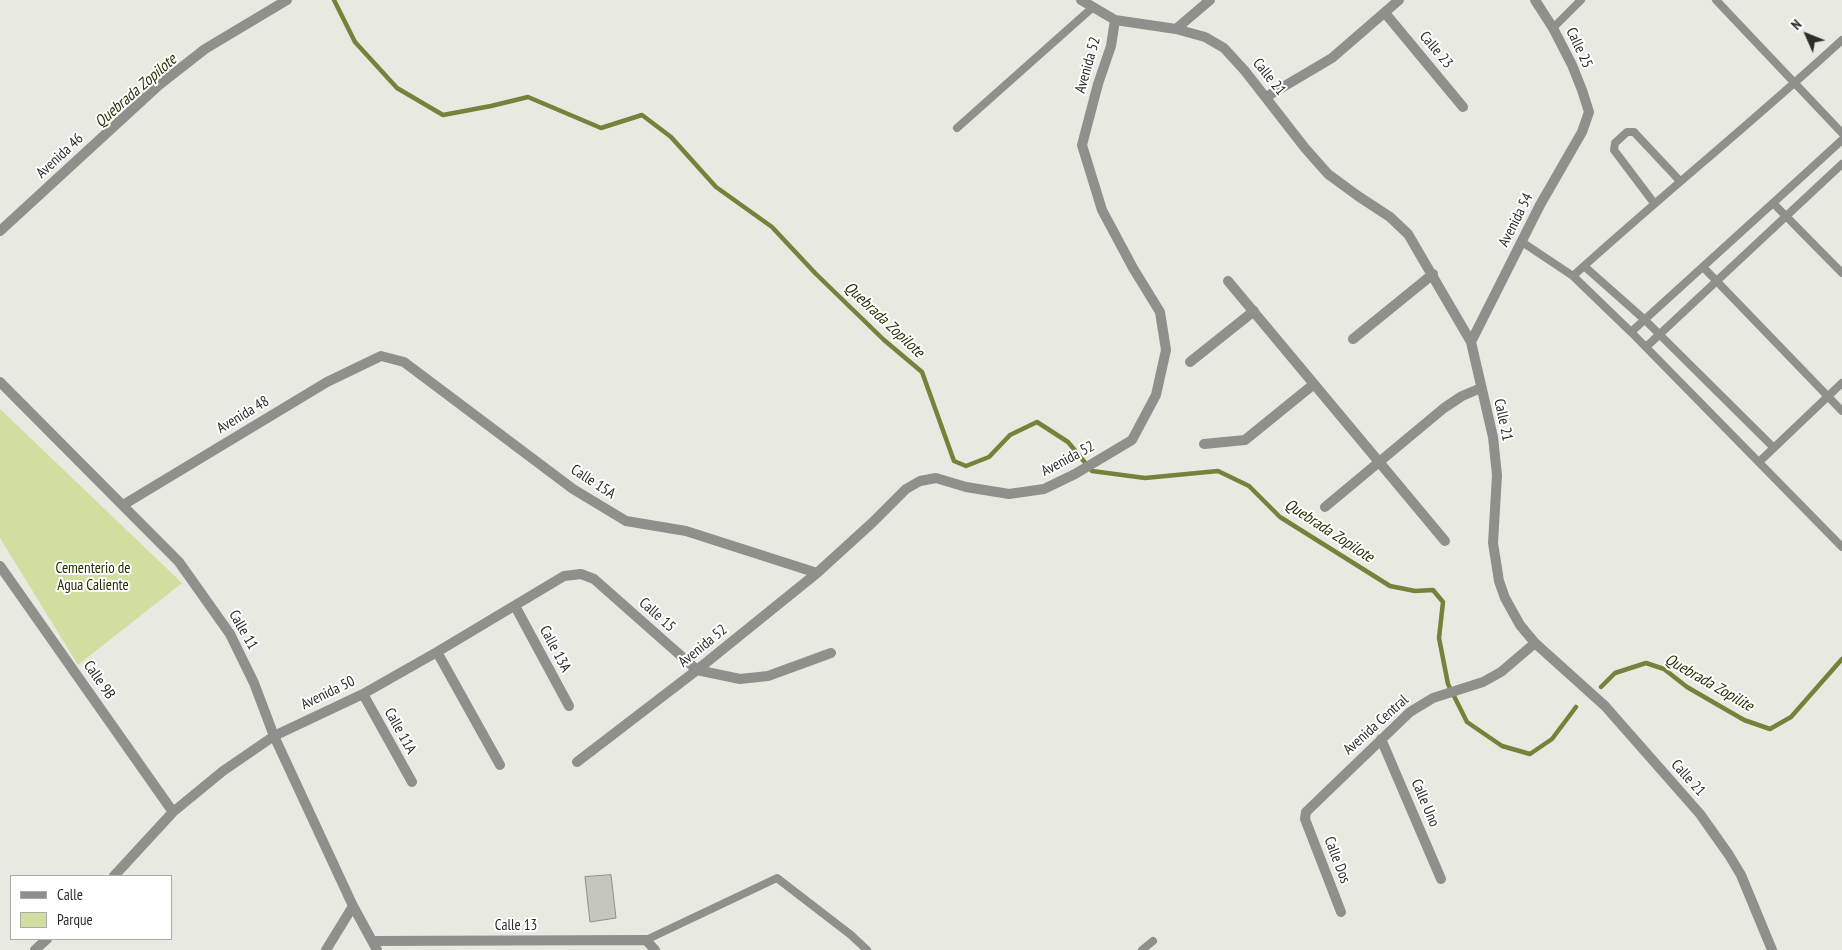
<!DOCTYPE html>
<style>
body{margin:0}
#map{position:relative;width:1842px;height:950px;overflow:hidden;background:#e8eae1;font-family:"PT Sans Narrow",sans-serif}
canvas{display:block}
.legend{position:absolute;left:10px;top:875px;width:162px;height:65px;box-sizing:border-box;background:#fff;border:1px solid #ababaa;margin:0;padding:6px 9px;list-style:none;font-size:15px;color:#2c2d2a}
.legend li{display:flex;align-items:center;gap:10px;height:25px}
.legend b{width:25px;border:1px solid #ababaa}
.north{position:absolute;left:1782px;top:10px;width:50px;height:50px;-webkit-text-stroke:4px #fff;paint-order:stroke;rotate:314deg;font-size:14px;font-weight:700;line-height:20px;text-align:center;color:#2c2d2a}
.north::after{content:'';display:block;margin:auto;width:18px;height:22px;background:#2c2d2a;clip-path:polygon(50% 0,100% 100%,50% 72%,0 100%)}
</style>
<div id="map">
<canvas width="1842" height="950"></canvas>
<ul class="legend">
<li><b style="height:6px;background:#8f908c"></b>Calle</li>
<li><b style="height:14px;background:#d0dea0"></b>Parque</li>
</ul>
<div class="north">N</div>
</div>
<script>
const g = document.querySelector('canvas').getContext('2d');
g.lineJoin = 'round';
function fill(path, color) { g.fillStyle = color; g.fill(path, 'evenodd'); }
function stroke(path, color, width, dash) { g.strokeStyle = color; g.lineWidth = width; g.lineCap = dash ? 'butt' : 'round'; g.setLineDash(dash || []); g.stroke(path); }
function label(font, color, halo, rows, align = 'center') {
  g.font = font + ' "PT Sans Narrow",sans-serif'; g.lineWidth = 4; g.setLineDash([]); g.textBaseline = 'middle'; g.strokeStyle = halo; g.fillStyle = color; for (const [text, x, y, turn = 0] of rows) {
    g.save(); g.translate(x, y); g.rotate((+turn || 0) * Math.PI / 180); g.textAlign = isNaN(turn) ? turn : align; if (halo) g.strokeText(text, 0, 0); g.fillText(text, 0, 0); g.restore();
  }
}
const green = new Path2D(`
 M0 409 182 583 78 665 0 538Z`);
const stream = new Path2D(`
 M334 0 355 42 397 88 443 115 491 106 528 97 601 128 642 115 671 137 716 187 772 227 815 273 884 340 922 372 954 461 966 466 989 457 1010 435 1037 422 1068 442 1092 471 1145 478 1218 471 1249 486 1280 517 1390 586 1415 591 1433 590 1443 602 1439 638 1448 684 1467 722 1502 746 1530 754 1552 739 1576 707
 M1601 687 1615 673 1646 663 1664 669 1687 687 1744 720 1770 729 1791 717 1842 659`);
const building = new Path2D(`
 M611 875 616 918 590 922 585 877Z`);
const service = new Path2D(`
 M1716 0 1842 133
 M1553 28 1581 0
 M957 128 1092 8
 M1654 203 1614 150 1615 143 1627 132H1634L1680 181
 M1773 203 1842 140
 M1522 242 1573 276 1631 332 1842 547
 M1584 266 1645 320 1774 448
 M1703 267 1842 411
 M1573 276C1661 196 1754 121 1842 40
 M1631 332 1773 203 1842 273
 M1646 347 1842 164
 M1759 462 1842 383
 M646 940 777 878 851 935 867 950
 M1142 950 1153 941`);
const minor = new Path2D(`
 M1081 0 1115 20 1176 29 1205 37 1224 48 1245 71 1305 148 1328 174 1358 196 1390 217 1408 234 1471 342 1493 437 1497 475 1493 543 1499 581 1505 598 1520 625 1535 643 1605 706 1700 814 1729 855 1741 875 1772 950
 M1385 13 1463 107
 M1176 29 1210 0
 M1266 97 1332 58 1399 0
 M0 231 159 85 205 49 287 0
 M1228 281 1445 541
 M1353 339 1433 274
 M1471 342 1540 205 1582 132 1589 112 1582 90 1572 65 1553 28 1535 0
 M1190 362 1254 311
 M0 382 179 562 230 634 254 683 274 736 353 906 377 950
 M1204 444 1245 440 1314 384
 M123 505 327 382 381 356 404 362 573 489 626 521 686 531 817 573
 M1325 507 1444 408 1462 396 1481 388
 M0 566 173 812
 M515 606 569 706
 M437 652 500 765
 M363 694 412 782
 M1381 739 1441 879
 M577 762 697 670 817 573 873 522 906 489 920 481 936 478 966 487 1009 494 1044 489 1075 474 1132 440 1156 395 1166 350 1160 312 1133 268 1102 210 1082 145 1098 84 1111 46 1115 20
 M114 876 173 812 223 771 274 736 363 694 437 652 564 576 581 574 594 579 697 670 740 679 768 676 831 653
 M1341 912 1305 819 1306 812 1410 712 1433 698 1483 682 1501 672 1535 643
 M373 941 646 940 655 950
 M35 950 47 939
 M326 950 353 906`);
const streetNames = [
 ["Calle 25",1579,48,65],
 ["Calle 23",1436,50,50],
 ["Avenida 52",1088,65,-74],
 ["Calle 21",1269,77,51],
 ["Avenida 46",60,156,-43],
 ["Avenida 54",1516,220,-63],
 ["Avenida 48",243,415,-31],
 ["Calle 21",1503,420,78],
 ["Avenida 52",1068,459,-28],
 ["Calle 15A",593,482,33],
 ["Calle 15",657,615,42],
 ["Calle 11",243,630,60],
 ["Avenida 52",703,646,-39],
 ["Calle 13A",555,649,62],
 ["Calle 9B",99,680,55],
 ["Avenida 50",328,693,-26],
 ["Avenida Central",1376,725,-42],
 ["Calle 11A",400,731,61],
 ["Calle 21",1688,778,48],
 ["Calle Uno",1425,803,67],
 ["Calle Dos",1337,860,69],
 ["Calle 13",516,926]
];
const parkNames = [
 ["Cementerio de",93,569],
 ["Agua Caliente",93,586]
];
const waterNames = [
 ["Quebrada Zopilote",136,91,-41],
 ["Quebrada Zopilote",884,320,43],
 ["Quebrada Zopilote",1329,531,33],
 ["Quebrada Zopilite",1709,683,30]
];
fill(green, '#d0dea0');
stroke(stream, '#74823b', 4.5);
fill(building, '#c5c7be');
stroke(building, '#8d9087', 1);
stroke(service, '#8f908c', 8);
stroke(minor, '#8f908c', 10);
label('15px', '#2c2d2a', '#fff', streetNames);
label('15px', '#262d02', '#fff', parkNames);
label('italic 16px', '#293005', '#fff', waterNames);
</script>
